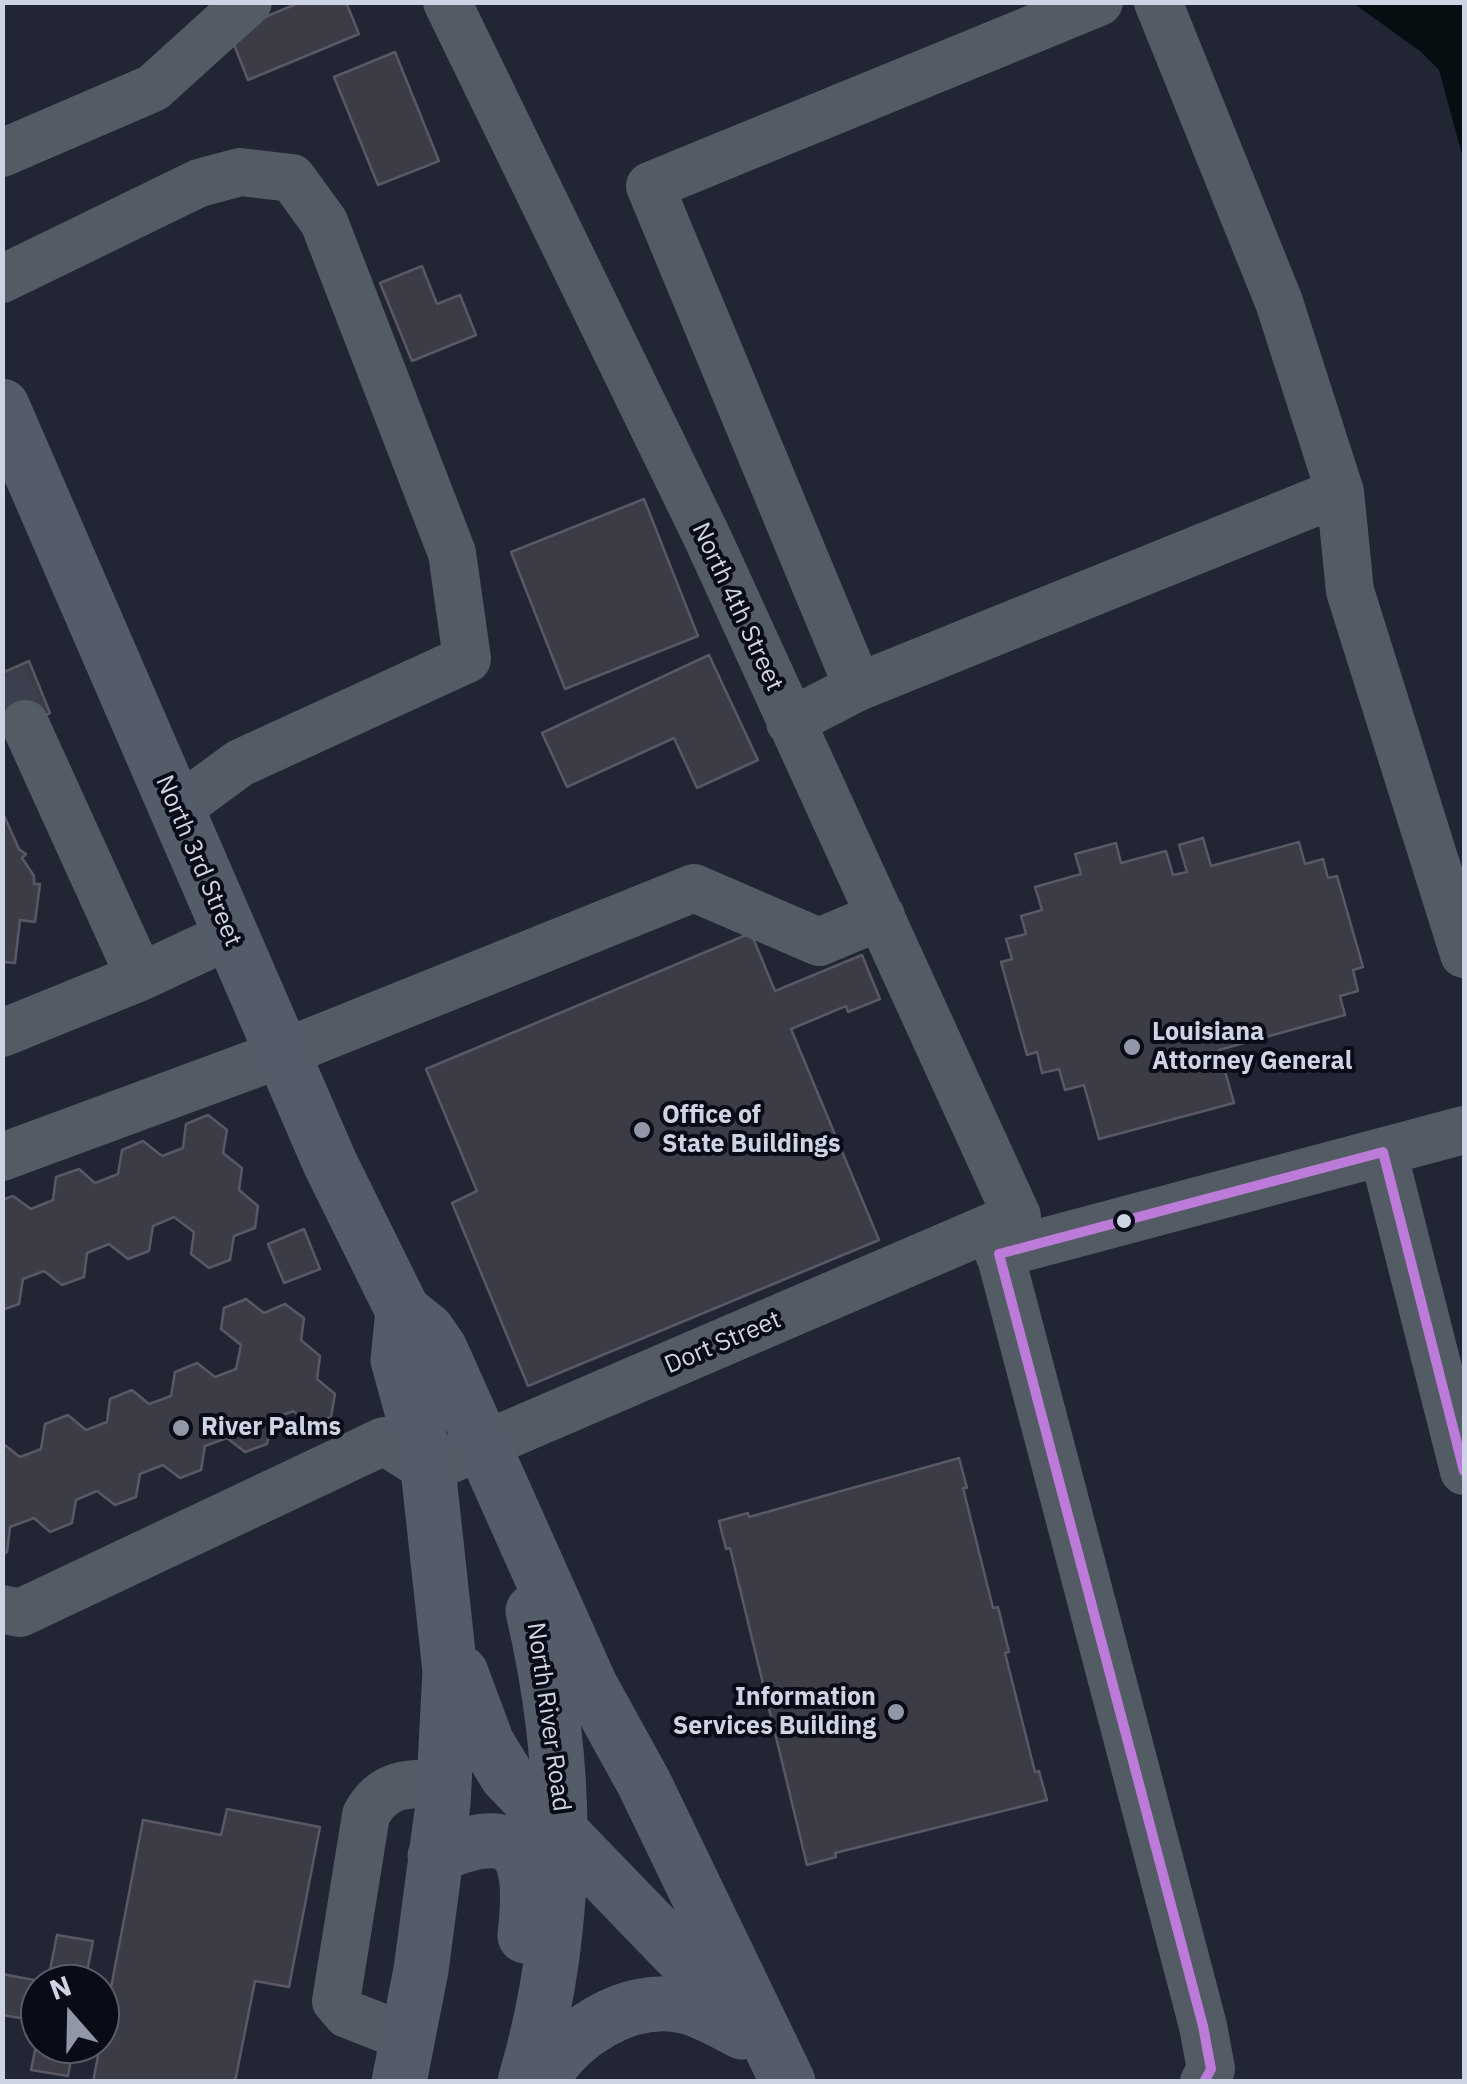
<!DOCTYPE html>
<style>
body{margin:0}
#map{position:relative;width:1467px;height:2084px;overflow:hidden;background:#222533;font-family:"IBM Plex Sans",sans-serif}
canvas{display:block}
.frame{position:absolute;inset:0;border:5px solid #cfd4e5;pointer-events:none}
.north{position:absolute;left:20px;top:1964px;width:100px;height:100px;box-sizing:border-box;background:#090c16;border:2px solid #585c69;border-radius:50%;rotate:340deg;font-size:28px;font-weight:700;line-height:40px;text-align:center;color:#cfd4e5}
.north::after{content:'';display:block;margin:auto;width:35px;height:45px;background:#9297a7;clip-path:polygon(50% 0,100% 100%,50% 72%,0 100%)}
</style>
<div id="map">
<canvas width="1467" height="2084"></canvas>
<div class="frame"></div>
<div class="north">N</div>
</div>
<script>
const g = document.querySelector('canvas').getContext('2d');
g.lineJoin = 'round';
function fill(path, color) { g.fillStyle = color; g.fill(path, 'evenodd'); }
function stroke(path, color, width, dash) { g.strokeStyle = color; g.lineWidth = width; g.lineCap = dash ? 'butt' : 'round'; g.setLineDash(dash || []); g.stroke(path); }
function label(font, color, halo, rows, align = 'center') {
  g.font = font + ' "IBM Plex Sans",sans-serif'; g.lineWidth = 8; g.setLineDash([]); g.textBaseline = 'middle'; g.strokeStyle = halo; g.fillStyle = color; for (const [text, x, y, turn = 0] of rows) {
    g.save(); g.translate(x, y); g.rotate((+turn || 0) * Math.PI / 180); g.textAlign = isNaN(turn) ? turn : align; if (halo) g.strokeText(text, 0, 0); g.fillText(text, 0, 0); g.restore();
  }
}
const water = new Path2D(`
 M1353 3H1464V162L1439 70 1420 51Z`);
const building = new Path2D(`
 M301 2H346L359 34 248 80 229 32Z
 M395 52 439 161 378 185 334 77Z
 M422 266 437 304 460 295 476 335 412 361 380 283Z
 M644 499 698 636 565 689 511 552Z
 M709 655 758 760 697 788 674 738 567 787 542 733Z
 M29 661 50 713 2 734V673Z
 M2 811 19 849 26 854 22 858 34 876V884H40L35 922 20 920 15 963 2 962Z
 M1203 838 1211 866 1299 842 1305 864 1323 859 1328 878 1337 876 1363 967 1353 970 1358 991 1340 996 1345 1015 1219 1050 1234 1103 1099 1139 1084 1085 1065 1090 1059 1069 1042 1073 1037 1052 1027 1055 1001 962 1012 959 1006 939 1026 934 1021 916 1042 910 1035 887 1081 874 1075 854 1116 843 1121 863 1166 851 1173 875 1187 872 1179 845Z
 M751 933 775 991 862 955 880 999 848 1012 846 1006 791 1029 879 1240 528 1386 452 1203 477 1191 426 1069Z
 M208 1115 227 1130 223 1153 242 1168 239 1190 258 1206 255 1228 234 1236 230 1260 209 1268 191 1254 194 1232 174 1217 153 1226 149 1251 128 1259 109 1244 87 1253 84 1277 62 1285 44 1271 23 1279 19 1304 2 1310V1200L13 1196 31 1209 53 1200 56 1177 79 1169 95 1183 118 1174 122 1150 143 1141 162 1156 183 1148 186 1124Z
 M304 1229 320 1269 284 1283 268 1244Z
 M246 1299 264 1313 285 1304 304 1318 301 1340 320 1356 317 1379 335 1394 331 1417 311 1425 293 1411 271 1420 267 1444 245 1452 227 1438 205 1446 201 1470 180 1478 163 1465 140 1474 136 1497 115 1505 97 1491 76 1500 72 1523 50 1532 34 1518 10 1527 7 1552 2 1554V1443L20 1457 41 1449 45 1424 68 1415 86 1430 107 1422 110 1399 132 1390 149 1404 171 1396 175 1372 197 1363 215 1377 236 1369 241 1345 221 1329 224 1308Z
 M959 1458 967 1488H963L993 1608 998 1607 1009 1652 1005 1653 1035 1772 1039 1771 1047 1800 835 1853 836 1857 807 1865 730 1548 726 1549 719 1521 748 1513 749 1517Z
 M227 1809 320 1827 289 1987 255 1981 235 2082H93L143 1820 221 1835Z
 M57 1935 93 1941 85 1982 49 1975Z
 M2 1974 34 1980 26 2019 2 2015Z
 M39 2031 40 2044H74L68 2076 31 2070Z`);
const minorTunnel = new Path2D(`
 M2 678 25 724`);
const minor = new Path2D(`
 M2 153 153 88 248 2
 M2 279 199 183 240 172 292 178 324 222 452 553 467 659 240 763 176 810
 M1340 492 1350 591 1464 954
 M858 687 650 186 1099 2
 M790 722 858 687 1340 492 1279 302 1158 2
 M25 724 140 977 230 935
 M2 1033 140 977
 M1383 1152 1464 1471
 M2 1157 281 1054 694 888 819 942 881 916
 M993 1227 1203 2026 1211 2069 1204 2082
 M999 1254 1464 1130
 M2 1609 20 1613 384 1441 428 1469 1017 1216 708 539 447 2
 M408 2038 347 2014 336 2001 366 1815C384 1781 409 1784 444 1783`);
const major = new Path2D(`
 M2 406 330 1163 403 1311 427 1330 440 1349 590 1685 644 1783 788 2082
 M461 1673 487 1743 507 1776 737 2014
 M435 1856C522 1818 534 1854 525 1936
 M399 2082 421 1970 443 1804 450 1671 428 1469 398 1360 403 1311
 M525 2082C571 1926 570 1769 533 1611
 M540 2082C567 2034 627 1994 684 2006 704 2010 724 2023 742 2032`);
const bus1 = new Path2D(`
 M1204 2082 1211 2069 1203 2026 999 1254 1383 1152 1464 1471`);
const markers = [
 [1132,1047,10,"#9297a7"],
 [642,1130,10,"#9297a7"],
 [1124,1221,9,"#cfd4e5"],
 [181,1428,10,"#9297a7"],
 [896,1712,10,"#9297a7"]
];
const streetNames = [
 ["North 4th Street",737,607,65],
 ["North 3rd Street",198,861,67],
 ["Dort Street",723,1343,-23],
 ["North River Road",548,1717,82]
];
const poiNames = [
 ["Louisiana",1152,1033],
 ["Attorney General",1152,1062],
 ["Office of",662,1116],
 ["State Buildings",662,1145],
 ["River Palms",201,1428],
 ["Information",876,1698,"right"],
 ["Services Building",876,1727,"right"]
];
fill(water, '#050f12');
fill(building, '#3c3c47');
stroke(building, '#595864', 2.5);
stroke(minorTunnel, '#3c3f4e', 48, [48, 24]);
stroke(minor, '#535c64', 48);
stroke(major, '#545c69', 55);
stroke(bus1, '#bd7bd9', 10);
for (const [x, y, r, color] of markers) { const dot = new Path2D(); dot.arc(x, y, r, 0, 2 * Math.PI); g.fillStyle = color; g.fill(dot); stroke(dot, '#090c16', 4); }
label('25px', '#cfd4e5', '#090c16', streetNames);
label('bold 25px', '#cfd4e5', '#090c16', poiNames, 'left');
</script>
